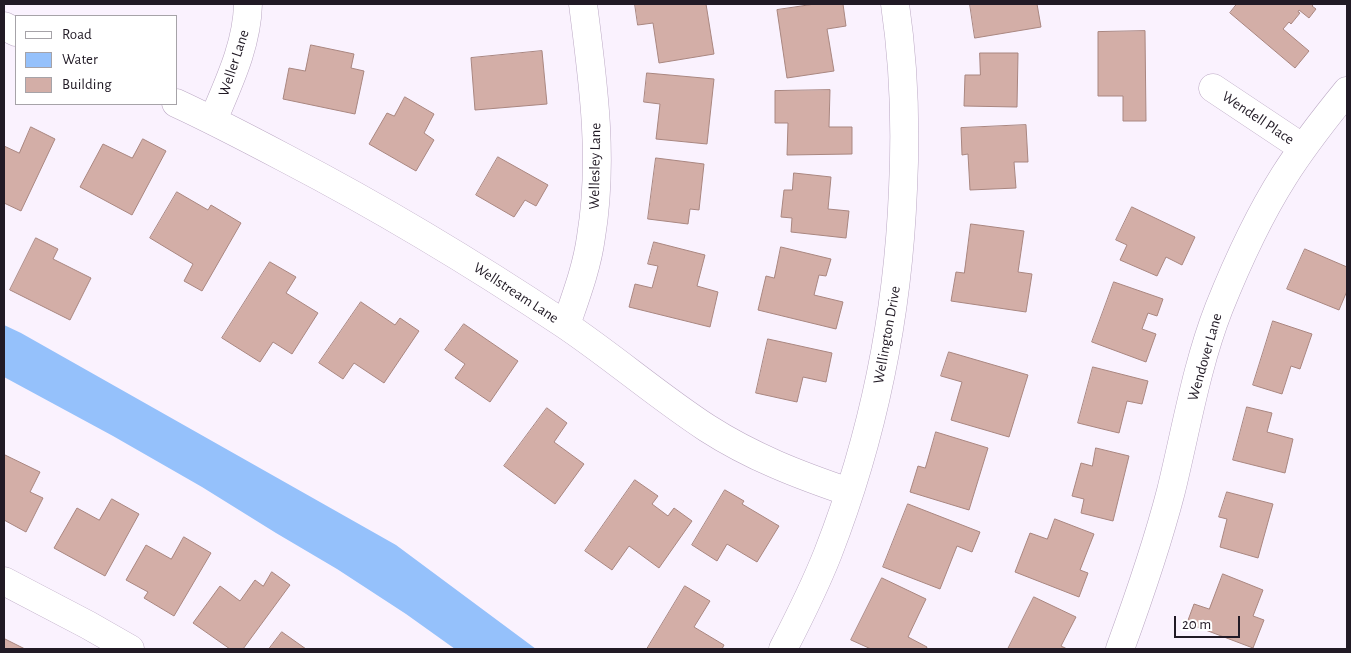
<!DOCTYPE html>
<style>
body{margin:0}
#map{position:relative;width:1351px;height:653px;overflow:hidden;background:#faf2fe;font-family:"Alegreya Sans",sans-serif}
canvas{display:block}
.frame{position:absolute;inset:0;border:5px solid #211a25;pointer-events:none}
.legend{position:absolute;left:15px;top:15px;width:162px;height:90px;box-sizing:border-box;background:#fff;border:1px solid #a6a3a8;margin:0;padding:6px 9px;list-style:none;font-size:15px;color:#211a25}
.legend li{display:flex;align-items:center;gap:10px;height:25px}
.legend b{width:25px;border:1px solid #a6a3a8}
.scale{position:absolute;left:1174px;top:616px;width:66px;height:22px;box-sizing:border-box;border:2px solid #211a25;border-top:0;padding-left:6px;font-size:15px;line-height:18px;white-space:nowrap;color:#211a25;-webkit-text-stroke:4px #fff;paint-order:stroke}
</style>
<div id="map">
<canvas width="1351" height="653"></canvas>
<div class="frame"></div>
<ul class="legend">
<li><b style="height:6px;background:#fff"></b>Road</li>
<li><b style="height:14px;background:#95c1fb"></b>Water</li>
<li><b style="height:14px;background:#d3aea7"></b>Building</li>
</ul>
<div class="scale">20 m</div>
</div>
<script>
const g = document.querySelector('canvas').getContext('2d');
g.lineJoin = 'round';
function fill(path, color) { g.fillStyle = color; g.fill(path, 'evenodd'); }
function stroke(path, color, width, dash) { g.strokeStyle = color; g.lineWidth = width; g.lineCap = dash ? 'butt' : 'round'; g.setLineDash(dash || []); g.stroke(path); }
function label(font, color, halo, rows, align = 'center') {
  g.font = font + ' "Alegreya Sans",sans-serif'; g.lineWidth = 4; g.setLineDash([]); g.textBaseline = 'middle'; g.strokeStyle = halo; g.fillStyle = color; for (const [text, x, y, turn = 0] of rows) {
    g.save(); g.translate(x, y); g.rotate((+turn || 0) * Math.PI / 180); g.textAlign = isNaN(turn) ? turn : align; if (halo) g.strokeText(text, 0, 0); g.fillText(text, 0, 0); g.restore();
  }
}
const water = new Path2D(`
 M4 325 21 333 396 545 536 649H455L406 614 337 569 276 533 202 487 113 436 4 377Z`);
const building = new Path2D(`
 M635 4H706L714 54 659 63 653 23 638 25Z
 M815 4H843L846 26 827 29 834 71 787 78 777 10Z
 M970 4H1037L1041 27 975 38Z
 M1237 4H1314L1312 6 1316 9 1309 18 1299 10 1298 12 1300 13 1291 24 1289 22 1283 29 1309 51 1295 68 1230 13Z
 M1145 31 1146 121H1123V96H1098V32Z
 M311 45 354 54 351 68 364 71 355 114 283 99 289 68 305 71Z
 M542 51 547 104 475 110 471 58Z
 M980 53H1018L1017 107 964 106 965 75H980Z
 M647 73 714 79 707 144 656 139 660 104 644 102Z
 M830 90 829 127H852V154L787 155 788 123H775V91Z
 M405 97 434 114 424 133 434 140 416 171 369 144 387 113 394 116Z
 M1026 125 1028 162H1014L1016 188 970 190 968 154 962 155 961 128Z
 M31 127 55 139 21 211 4 203V146L19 153Z
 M143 139 166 151 132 215 80 187 103 144 132 158Z
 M498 157 548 185 536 206 525 200 514 217 476 195Z
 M656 158 704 164 699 210 690 209 688 224 648 219Z
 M794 173 831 177 828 209 849 211 846 238 791 232 792 218 781 217 784 190H792Z
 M177 192 208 210 211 205 241 223 202 291 184 281 193 264 150 238Z
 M1132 207 1195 237 1182 265 1166 257 1157 276 1120 260 1127 245 1116 240Z
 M971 224 1024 231 1018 272 1032 274 1026 312 951 301 956 272 964 273Z
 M36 238 58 249 53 259 91 278 70 320 10 290Z
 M654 242 705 255 697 286 718 292 710 327 629 307 635 284 652 288 658 266 648 264Z
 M781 247 831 259 826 276 819 275 814 295 843 302 836 329 758 310 766 276 774 278Z
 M1305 249 1347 267V291L1339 310 1287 289Z
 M270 262 296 277 286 293 318 313 292 354 273 342 260 362 222 338Z
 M1114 282 1163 299 1157 316 1148 313 1142 329 1156 334 1146 362 1092 342Z
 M361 302 395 325 400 318 419 331 384 383 354 363 343 379 319 363Z
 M1273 321 1312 334 1300 369 1291 366 1282 394 1253 385Z
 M464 324 518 361 490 402 455 378 465 364 445 350Z
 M768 339 832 353 826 382 803 377 797 402 756 393Z
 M949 352 1028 375 1009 437 951 420 962 382 941 376Z
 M1093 367 1148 381 1142 404 1127 401 1119 433 1078 423Z
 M1247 407 1272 413 1267 432 1293 439 1285 473 1233 460Z
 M547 408 567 423 554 442 584 464 555 504 504 466Z
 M936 432 988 448 969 510 910 492 918 466 925 468Z
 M1096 448 1129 456 1113 521 1081 513 1084 499 1072 496 1081 463 1092 466Z
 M5 455 40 472 30 492 43 498 26 532 4 520V459Z
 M635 480 658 496 652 504 668 516 674 508 692 521 659 568 629 546 612 570 585 551Z
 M725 490 744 501 742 504 779 526 757 562 727 544 717 561 692 545Z
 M1227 492 1273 504 1258 558 1220 547 1227 519 1219 517Z
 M112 499 139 514 105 576 54 548 77 508 99 520Z
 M908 504 980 532 972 552 957 546 940 589 883 567Z
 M1055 519 1094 534 1080 570 1088 573 1079 597 1015 572 1030 533 1047 539Z
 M184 537 211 553 174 616 144 598 148 592 126 580 146 545 171 559Z
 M272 572 290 585 243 649H230L193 623 220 586 240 601 255 580 263 586Z
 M1223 574 1263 590 1253 616 1264 620 1253 648 1187 623 1194 604 1209 609Z
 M882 578 926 599 908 637 927 647 926 649H871L851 640Z
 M685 586 710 601 694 627 724 645 722 649H647Z
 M1034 597 1076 617 1061 646 1067 649H1008Z
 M282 632 306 649H269Z
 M5 639 25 649H4Z`);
const minor = new Path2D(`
 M4 26 16 32
 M1213 88 1303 148
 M176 103C213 120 249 139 285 158 381 208 474 264 564 324 613 357 658 396 707 428 752 457 799 475 849 492
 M213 120C229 82 247 45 248 4
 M566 325C576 296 587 267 591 237 604 159 593 81 583 4
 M4 581 88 625 130 649
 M783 649C799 618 815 586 828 553 874 435 898 316 903 189 906 127 904 65 895 4
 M1120 649C1139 597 1157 545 1171 491 1186 430 1196 367 1219 308 1237 263 1258 217 1284 176 1303 146 1325 118 1347 91`);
const streetNames = [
 ["Weller Lane",234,63,-72],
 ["Wendell Place",1258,118,34],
 ["Wellesley Lane",595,166,-89],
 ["Wellstream Lane",516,293,33],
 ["Wellington Drive",887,335,-80],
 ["Wendover Lane",1205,357,-74]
];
fill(water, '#95c1fb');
fill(building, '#d3aea7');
stroke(building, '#a98680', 1);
stroke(minor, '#bba8c4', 29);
stroke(minor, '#fff', 28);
label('15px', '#211a25', '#fff', streetNames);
</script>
